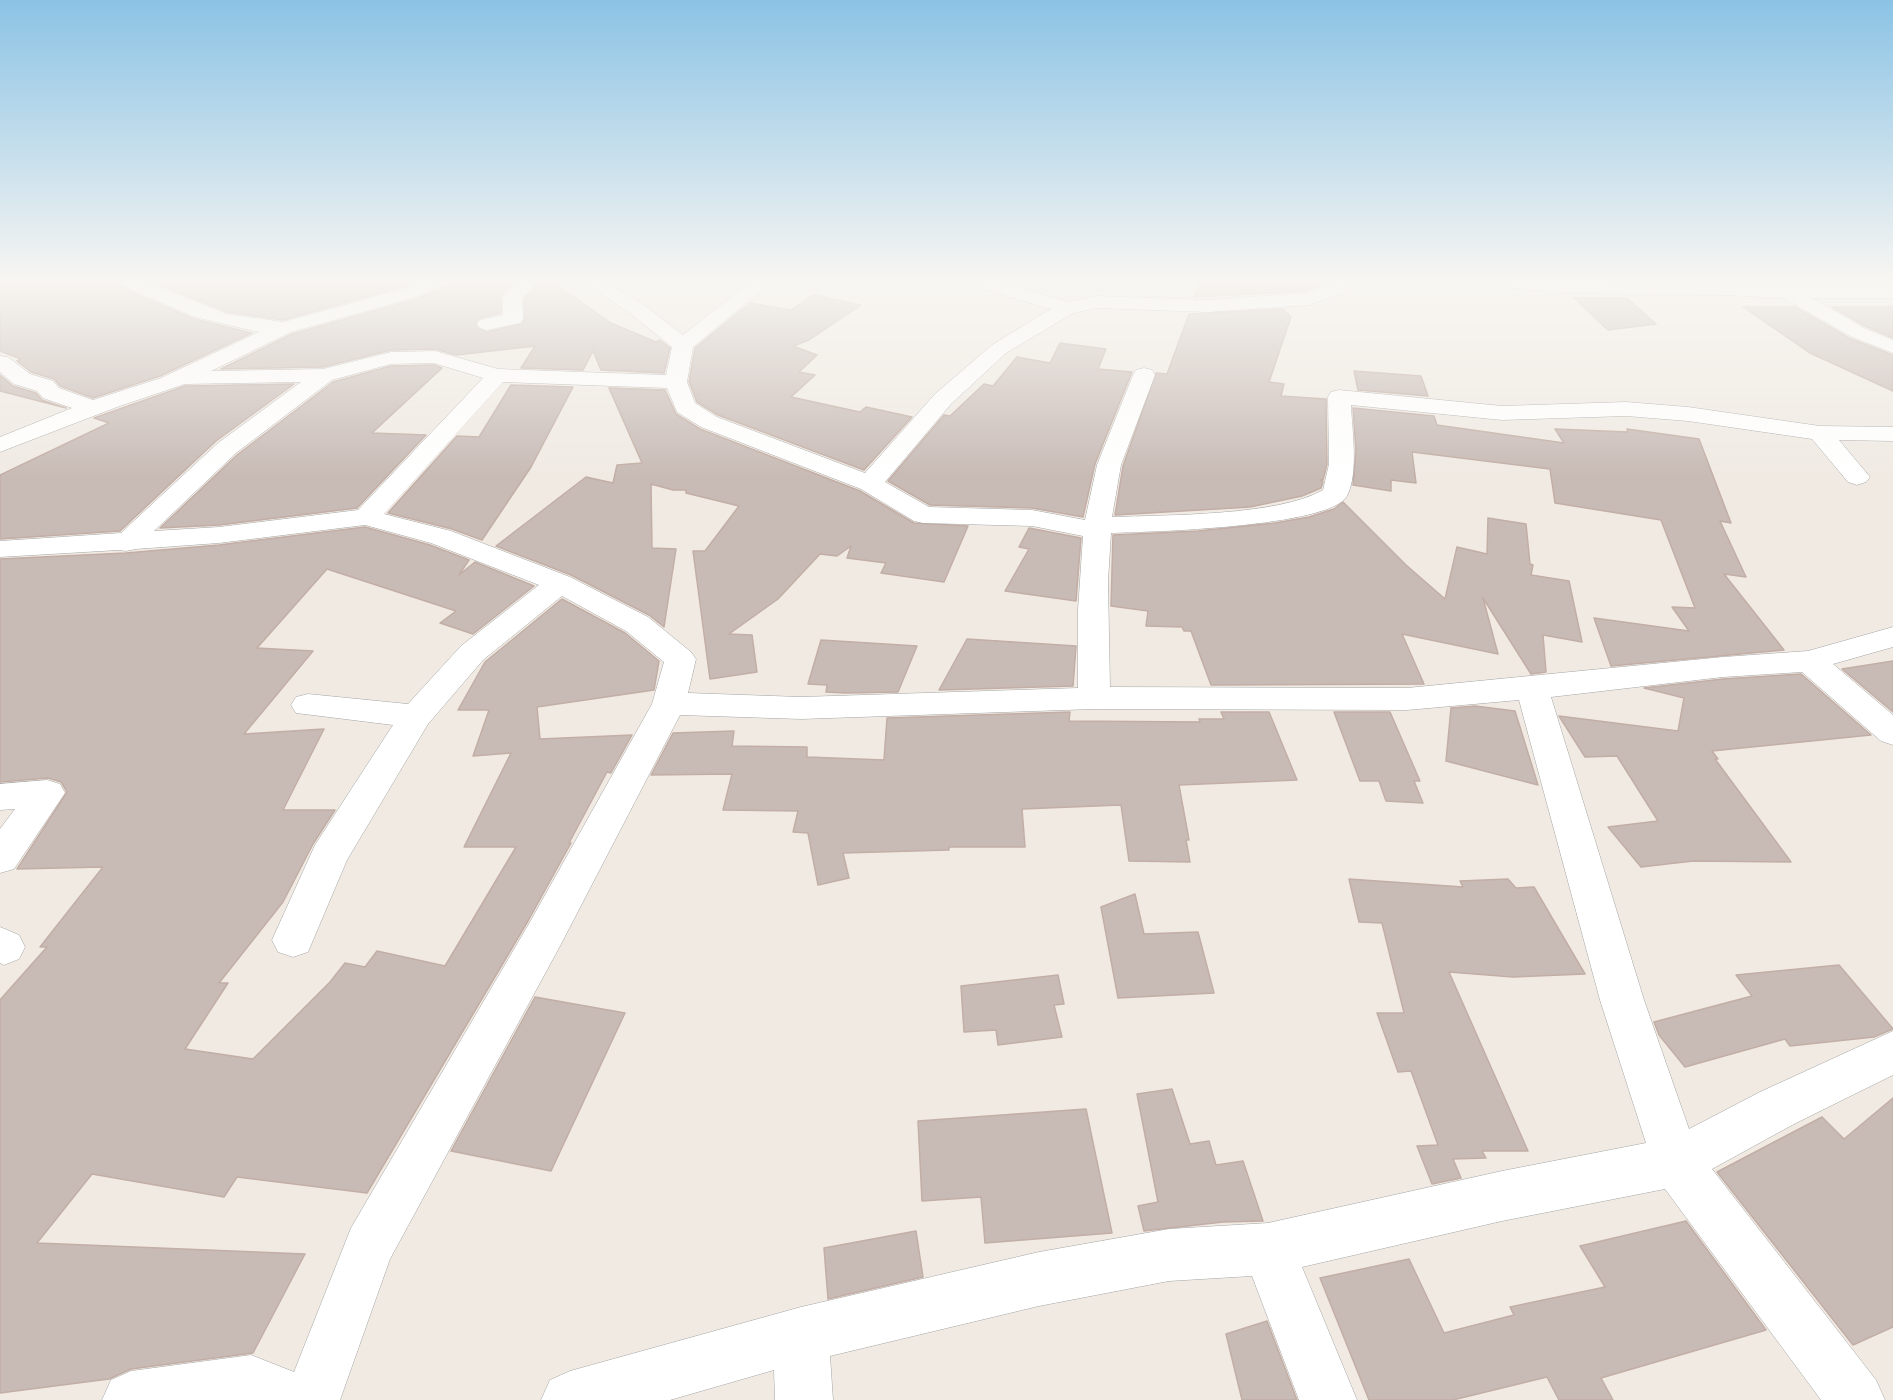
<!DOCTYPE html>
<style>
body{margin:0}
canvas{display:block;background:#f0eae3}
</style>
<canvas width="1893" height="1400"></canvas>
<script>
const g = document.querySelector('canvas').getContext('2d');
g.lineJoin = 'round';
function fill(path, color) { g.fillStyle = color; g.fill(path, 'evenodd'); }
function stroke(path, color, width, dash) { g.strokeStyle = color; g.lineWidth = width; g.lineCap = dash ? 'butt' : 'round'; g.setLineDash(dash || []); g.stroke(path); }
const building = new Path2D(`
 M0 280H115L118 286 194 319 252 333 160 376 93 398 60 386 54 379 31 372 17 361 21 359 0 351Z
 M147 280H417L401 287 283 320 228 312Z
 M450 280H516L501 295V313L480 318 475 323 478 329 487 332 522 324 525 319 524 299 541 280H550L611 323 656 342 660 340 670 348 664 373 601 370 593 351 583 370 521 368 535 346 456 355 435 349 391 350 323 367 221 369 292 334 417 299 447 286Z
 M1201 280H1331L1305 291 1194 297Z
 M814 295 861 305 809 340 793 346 817 355 799 372 815 375 791 397 860 412 866 407 912 417 864 470 718 415 697 402 689 382 695 348 750 303 791 310Z
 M1574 298H1627L1656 324 1608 330Z
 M1743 307H1795L1849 338 1893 355V391L1810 353Z
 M1832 307H1893V338L1865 326Z
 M1283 309 1291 317 1269 382 1284 384 1281 396 1326 399 1327 464 1323 480H1320L1323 482 1321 488 1302 496 1250 507 1115 515 1123 466 1156 373 1167 374 1189 314Z
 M1060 343 1106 349 1098 369 1132 372 1095 464 1083 517 1032 508 930 505 888 481 944 415 950 416 984 384 993 386 1017 357 1050 363Z
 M434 365 442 368 372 433 426 435 357 508 219 525 160 528 237 455 333 382 391 366Z
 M1354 371 1421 376 1428 396 1358 390Z
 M0 375 13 386 36 393 42 400 66 408 0 391Z
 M294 384 216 441 120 531 0 539V475L109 423 94 418 185 386Z
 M511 385 573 387 531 467 482 540 452 529 388 513 457 436 479 437Z
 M609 388 665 390 676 414 700 429 860 491 914 523 968 526 944 582 881 573 886 563 847 558 851 546 837 556 820 554 778 599 729 634 752 635 757 672 710 679 693 551H705L739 506 686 493V490H673L651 484 652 548 676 549 664 627 649 615 571 575 496 546 586 477 613 483 617 465 642 463Z
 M1353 408 1434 416 1437 425 1564 443 1555 429 1628 432 1627 429 1699 439 1731 523 1720 521 1746 577 1724 574 1784 650 1611 666 1594 618 1689 631 1672 607 1695 608 1661 520 1555 503 1550 469 1412 452 1416 483 1391 480V491L1353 485 1356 451Z
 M1343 502 1406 565 1445 599 1457 547 1487 554 1488 518 1526 524 1530 564 1533 565 1531 575 1569 581 1582 642 1543 635 1546 672 1531 674 1483 598 1498 654 1402 634 1424 684 1211 685 1191 631H1184L1182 627 1146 626 1148 611 1111 606 1113 535 1198 531 1275 523 1309 517 1334 509Z
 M365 527 430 545 469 560 459 575 475 562 534 586 473 634 440 623 456 611 327 569 257 648 313 651 244 734 324 729 283 810H335L313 844 283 902 219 983H228L185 1049 253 1059 330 982 345 963 365 967 377 951 445 966 516 847H464L511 753 473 756 489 710H458L485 662 562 599 625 633 659 661 654 690 537 707 540 739 632 735 611 773 607 772 569 843H571L528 921 367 1193 237 1177 224 1197 92 1174 37 1243 305 1254 253 1353 131 1369 109 1379 0 1393V1000L47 947H40L103 867 17 869 67 792 61 782 48 778 0 782V559L126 553 219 545Z
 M1029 528 1081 538 1076 601 1005 591 1029 549 1019 547Z
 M967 639 1076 646 1073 686 939 690Z
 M821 640 917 646 898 692 845 693 826 692 827 685 808 684Z
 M1893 661V712L1842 669Z
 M1801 674 1871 735 1712 751 1718 759H1715L1791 862 1693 861 1641 867 1608 827 1658 821 1617 756 1585 757 1559 716 1678 731 1684 698 1644 688 1723 679Z
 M1475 706 1515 711 1538 785 1446 761 1451 708Z
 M1070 712 1069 721 1200 722 1199 719H1224L1221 712H1269L1297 780 1179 785 1189 840H1186L1190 862 1129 861 1121 805 1022 809 1025 847H949V850L843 853 849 878 818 885 808 833 793 832 798 811 723 810 732 774 651 775 673 733 734 731 732 746 807 747V757L884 760 887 718Z
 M1334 712H1390L1420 781H1414L1423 803 1386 801 1379 781H1360Z
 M1349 879 1463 887 1460 881 1508 879 1516 888 1534 887 1585 974 1513 977 1449 972 1528 1151H1482L1486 1158 1453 1159 1461 1178 1432 1184 1417 1146 1438 1145 1411 1071 1398 1072 1377 1013H1404L1382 923 1359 922Z
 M1135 894 1144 934 1198 932 1214 993 1118 998 1101 907Z
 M1839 965 1893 1029 1874 1037 1790 1046 1785 1039 1685 1067 1659 1035 1654 1022 1752 996 1736 975Z
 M1058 975 1064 1004 1054 1005 1062 1037 998 1045 996 1030 964 1032 961 986Z
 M535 997 625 1013 551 1171 451 1151Z
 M1172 1089 1190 1144 1209 1141 1216 1165 1243 1161 1263 1221 1223 1222 1144 1231 1138 1206 1158 1202 1137 1094Z
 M1893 1098V1327L1853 1345 1717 1172 1822 1117 1844 1139Z
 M1086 1109 1112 1233 985 1243 981 1197 922 1201 918 1121Z
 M1686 1221 1766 1330 1601 1378 1613 1400H1559L1547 1377 1453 1400H1369L1320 1278 1409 1259 1444 1333 1514 1315 1510 1307 1605 1287 1580 1246Z
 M916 1231 923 1277 828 1299 824 1248Z
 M1267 1321 1297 1400H1242L1226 1334Z`);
const minor = new Path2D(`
 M117 280H141L227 314 283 322 402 289 423 280H448L446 284 416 297 291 332 211 371 323 369 391 352 435 351 498 369 666 375 672 347 630 313 580 280H602L644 305 683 335 753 280H774L693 347 687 382 695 403 717 417 865 473 935 394 992 345 1051 309 965 284 963 280H992L1068 302 1097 296 1208 300 1306 293 1337 280H1359L1343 293 1309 305 1208 312 1097 308 1073 313 1006 353 951 404 885 482 929 507 1032 510 1085 520 1097 465 1133 375 1136 370 1144 368 1152 370 1155 375 1121 465 1112 517C1166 515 1278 516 1323 490L1329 464 1328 397 1331 392 1339 390 1502 406 1626 402 1688 407 1820 426 1893 427V441L1839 440 1870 477 1866 482 1857 485 1848 482 1812 439 1688 421 1626 416 1502 420 1351 405C1352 430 1359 473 1347 496 1330 527 1148 532 1111 533L1108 581 1110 687 1407 688 1723 657 1808 651 1893 627V647L1833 664 1893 715V745L1881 741 1802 672 1723 677 1551 697 1644 1000 1689 1129 1760 1092 1893 1031V1075L1794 1124 1712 1169 1876 1380 1885 1400H1821L1665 1189 1502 1221 1302 1267 1357 1400H1299L1252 1276 1169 1281 1039 1306 830 1356 833 1400H775L774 1370 670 1400H541L550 1380 570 1371 801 1307 1039 1252 1169 1229 1268 1223 1502 1171 1646 1143 1600 1000 1519 700 1407 710 1094 709 801 719 680 715 560 946 390 1259 340 1400H102L111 1380 131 1371 251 1355 294 1372 351 1228 530 922 652 704 664 662 626 631 562 596 483 660 428 724 347 860 308 952 293 957 278 952 272 940 315 845 393 725 296 713 291 705 296 697 308 694 408 704 461 646 539 585 431 543 365 525 219 543 136 549 126 551 119 550 0 557V541L121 533 218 443 301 382 185 384 117 407 0 452V437L72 408 43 398 37 391 14 384 0 372V356L8 357 30 374 53 381 59 388 93 400 161 378 259 332 195 317 119 284ZM434 363 483 378 358 510 219 527 154 531 236 453 332 380 391 364ZM503 382 667 388 677 412 701 427 861 489 914 521 923 523 1032 526 1083 536 1078 610V688L801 697 688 693 696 659 691 652 648 617 570 577 451 531 384 514Z
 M519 280H539L522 298 523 319 520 323 487 330 480 328 477 324 480 320 503 315V297Z
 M1487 280C1622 280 1758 288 1893 286V298H1812L1864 328 1893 340V353L1850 336 1784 298 1725 295 1564 293 1496 286 1489 284Z
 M47 780 60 784 65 793 14 869 0 873V829L15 809 0 810V784Z
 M0 927 19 935 25 947 19 959 4 965 0 963Z`);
fill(building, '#c8bbb6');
stroke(building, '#c2aea5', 1.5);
stroke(minor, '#a5a5a5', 1);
fill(minor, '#fff');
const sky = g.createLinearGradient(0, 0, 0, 476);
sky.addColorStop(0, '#8bc3e5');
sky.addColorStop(0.59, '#f8f6f2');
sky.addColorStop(1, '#f8f6f200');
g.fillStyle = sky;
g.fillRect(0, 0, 1893, 476);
</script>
